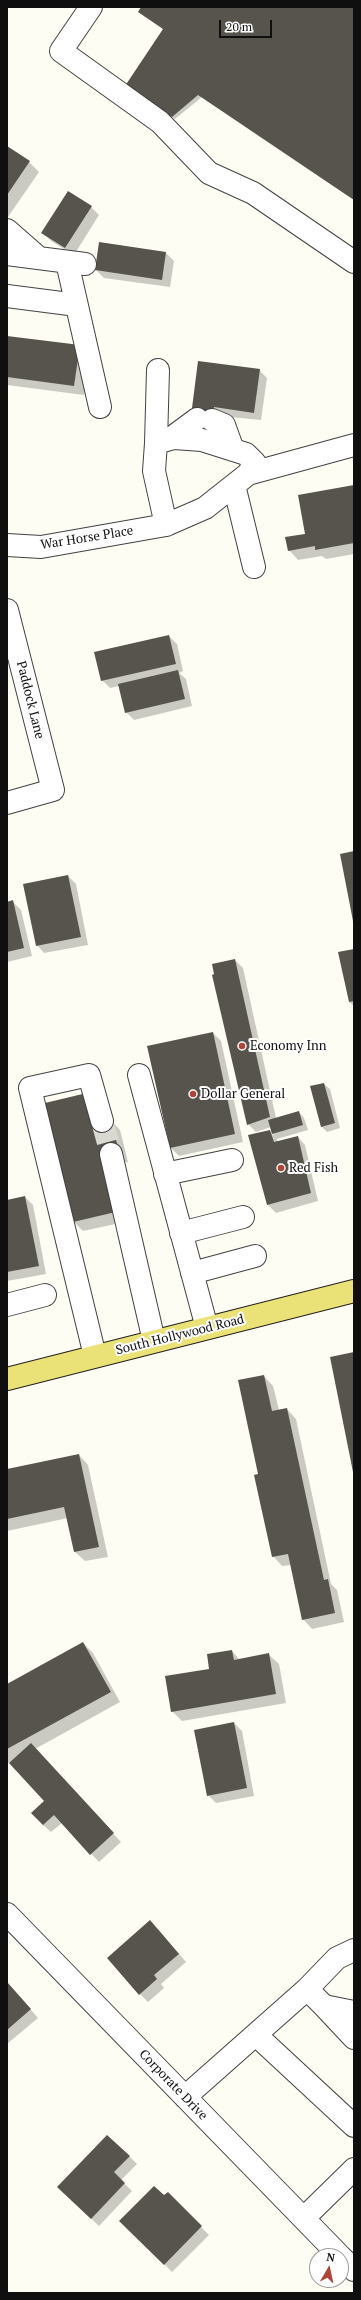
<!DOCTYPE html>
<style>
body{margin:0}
#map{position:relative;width:361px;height:2300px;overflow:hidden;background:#fefdf3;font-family:"PT Serif",serif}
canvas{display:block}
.frame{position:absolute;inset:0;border:8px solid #0f0f0f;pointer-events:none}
.north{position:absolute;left:309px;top:2248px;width:40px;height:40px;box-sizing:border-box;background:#fff;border:1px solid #9f9f9f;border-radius:50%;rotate:9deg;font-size:11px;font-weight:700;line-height:16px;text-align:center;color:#0f0f0f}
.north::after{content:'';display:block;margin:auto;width:14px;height:18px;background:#b14436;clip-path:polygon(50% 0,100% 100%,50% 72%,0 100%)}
.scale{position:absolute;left:219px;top:20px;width:53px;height:18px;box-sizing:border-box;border:2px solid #0f0f0f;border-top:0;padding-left:5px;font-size:12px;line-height:14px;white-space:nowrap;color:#0f0f0f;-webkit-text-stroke:3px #fff;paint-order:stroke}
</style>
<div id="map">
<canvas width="361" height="2300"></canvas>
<div class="frame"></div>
<div class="north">N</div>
<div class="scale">20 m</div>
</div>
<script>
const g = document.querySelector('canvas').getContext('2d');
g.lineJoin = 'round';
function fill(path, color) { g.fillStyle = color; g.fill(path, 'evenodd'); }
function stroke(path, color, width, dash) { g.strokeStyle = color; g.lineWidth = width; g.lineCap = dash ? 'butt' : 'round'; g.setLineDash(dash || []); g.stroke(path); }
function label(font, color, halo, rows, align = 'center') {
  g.font = font + ' "PT Serif",serif'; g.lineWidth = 4; g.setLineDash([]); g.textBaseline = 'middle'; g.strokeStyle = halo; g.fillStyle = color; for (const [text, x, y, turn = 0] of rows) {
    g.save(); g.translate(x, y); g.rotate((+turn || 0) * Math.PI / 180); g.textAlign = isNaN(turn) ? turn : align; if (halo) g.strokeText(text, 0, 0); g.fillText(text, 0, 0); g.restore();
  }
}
const shadow = new Path2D(`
 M142 7H354V200L202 97 175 119 129 88 164 29 139 12Z
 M7 147 29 162 39 172 8 217Z
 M91 207 99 215 74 255 51 241 43 233Z
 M100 243 166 253 174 261 170 287 104 278 96 270Z
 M7 337 89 356 84 395 7 385Z
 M259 370 267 378 261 420 199 414 193 408Z
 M354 486V554L326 559 322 556 298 560 289 550Z
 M169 636 177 644 183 671 179 673 186 679 192 706 134 720 126 712 119 686 110 688 102 680Z
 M68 876 76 884 88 945 44 953 37 945Z
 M13 902 21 910 32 956 7 962V903Z
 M354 950V1006L349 1002Z
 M235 960 243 968 276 1118 299 1112 304 1118 308 1130 277 1139 278 1142 298 1137 305 1145 318 1201 276 1213 268 1205 249 1136 269 1131 274 1136 271 1127 256 1132 248 1124Z
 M213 1033 221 1041 243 1142 179 1156 171 1148Z
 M324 1084 330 1089 340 1128 327 1132 321 1126Z
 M111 1120 120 1130 128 1162 116 1164 129 1221 83 1231 74 1222Z
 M25 1197 33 1205 46 1274 7 1281V1201Z
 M264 1376 273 1386 279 1410 287 1409 296 1419 331 1584 337 1590 344 1622 312 1629 303 1619 291 1565 282 1566 273 1556Z
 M79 1455 88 1465 108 1557 85 1561 75 1552 68 1518 7 1531V1470Z
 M83 1643 93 1653 120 1702 35 1749 121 1842 99 1862 62 1823 51 1832 43 1825 46 1801 10 1762 7 1764V1685Z
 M232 1651 240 1660 269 1655 279 1664 286 1703 182 1721 172 1711 210 1670Z
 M234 1723 242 1731 254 1796 216 1803 208 1795Z
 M158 1929 186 1962 161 1984 164 1988 148 2002 140 1994Z
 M7 1982 38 2018 7 2044Z
 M129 2156 137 2164 121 2180 132 2191 99 2226 67 2195Z
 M168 2194 209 2235 172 2272 121 2221Z`);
const building = new Path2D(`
 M141 7H354V200L198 95 172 117 125 86 163 29 138 12Z
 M7 146 30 161 7 195Z
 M68 191 92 206 65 248 41 233Z
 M99 242 166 252 162 280 95 270Z
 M7 336 80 345 74 386 7 377Z
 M198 361 260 369 254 413 214 407 211 431 196 429 199 409 192 408Z
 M354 485V543L315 550V546L288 551 285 537 305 534 298 495Z
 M169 635 176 664 101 681 94 652Z
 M178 670 185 699 125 713 118 684Z
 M354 851V921H353L340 854Z
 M68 875 81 937 36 946 23 884Z
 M13 900 24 948 7 952V902Z
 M354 949V1001L349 1002 338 952Z
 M235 959 270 1117 247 1125 212 975 214 974 212 964Z
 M213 1032 235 1134 170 1148 147 1046Z
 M324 1083 335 1123 321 1127 310 1086Z
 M91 1092 111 1119 119 1152 120 1211 73 1222 45 1103Z
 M299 1111 303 1125 272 1134 268 1120Z
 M270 1130 274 1142 298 1136 311 1193 267 1205 248 1135Z
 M25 1196 39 1266 7 1272V1200Z
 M354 1352V1472H353L330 1357Z
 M264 1375 272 1411 287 1408 324 1580 328 1579 335 1613 302 1620 288 1554 272 1557 254 1475 258 1474 238 1380Z
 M79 1454 99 1547 74 1552 64 1507 7 1519V1469Z
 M83 1642 111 1692 7 1749V1684Z
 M232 1650 234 1660 269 1653 276 1694 171 1712 165 1676 209 1669 207 1654Z
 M234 1722 247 1788 207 1796 194 1730Z
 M31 1743 114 1833 90 1855 54 1815 43 1825 31 1813 44 1801 9 1763Z
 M150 1920 179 1954 154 1975 157 1979 139 1995 107 1958Z
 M7 1982 31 2009 7 2030Z
 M107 2135 130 2156 114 2172 125 2183 91 2219 57 2187Z
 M154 2186 164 2195 168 2192 202 2226 164 2265 119 2221Z`);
const minorTunnel = new Path2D(`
 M102 1121 111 1154`);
const minor = new Path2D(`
 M91 7 61 51 160 122 209 173 253 193 354 262
 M7 230 39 258
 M7 254 85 264
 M67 262 100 407
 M7 296 77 305
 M212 420 224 425 233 450
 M170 439 197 419
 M156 443 158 370
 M248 474 354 445
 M234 485 254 567
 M7 545 41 547 166 525 205 508 248 474 255 463 246 454 202 440 174 438 156 443 154 471 166 525
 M7 610 53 790 7 803
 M139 1075 207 1328
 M111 1154 154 1341
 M165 1174 232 1160
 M181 1233 243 1217
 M192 1273 255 1256
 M7 1305 45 1295
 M95 1356 30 1088 89 1075 102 1121
 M7 1914 340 2256
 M307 1989 337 1958 354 1950
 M324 2006 354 2038
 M256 2035 354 2126
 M185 2097 307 1989 324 2006 354 2012
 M304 2218 354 2169
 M341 2257 354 2270`);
const major = new Path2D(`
 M7 1379 354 1291`);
const markers = [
 [242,1046,4,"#b14436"],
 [193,1094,4,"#b14436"],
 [281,1168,4,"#b14436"]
];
const streetNames = [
 ["War Horse Place",87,538,-9],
 ["Paddock Lane",30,700,76],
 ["South Hollywood Road",180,1335,-14],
 ["Corporate Drive",173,2085,46]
];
const poiNames = [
 ["Economy Inn",250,1046],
 ["Dollar General",201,1094],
 ["Red Fish",289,1168]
];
fill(shadow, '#0003');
fill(building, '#57534d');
stroke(minorTunnel, '#dad9d1', 22, [22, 11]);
stroke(minor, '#424242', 24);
stroke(major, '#202020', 24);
stroke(minor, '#fff', 22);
stroke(major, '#eae177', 22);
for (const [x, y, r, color] of markers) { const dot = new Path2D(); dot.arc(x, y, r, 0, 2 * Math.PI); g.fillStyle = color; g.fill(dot); stroke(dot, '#fff', 1.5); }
label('13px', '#0f0f0f', '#fff', streetNames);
label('13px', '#0f0f0f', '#fff', poiNames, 'left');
</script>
